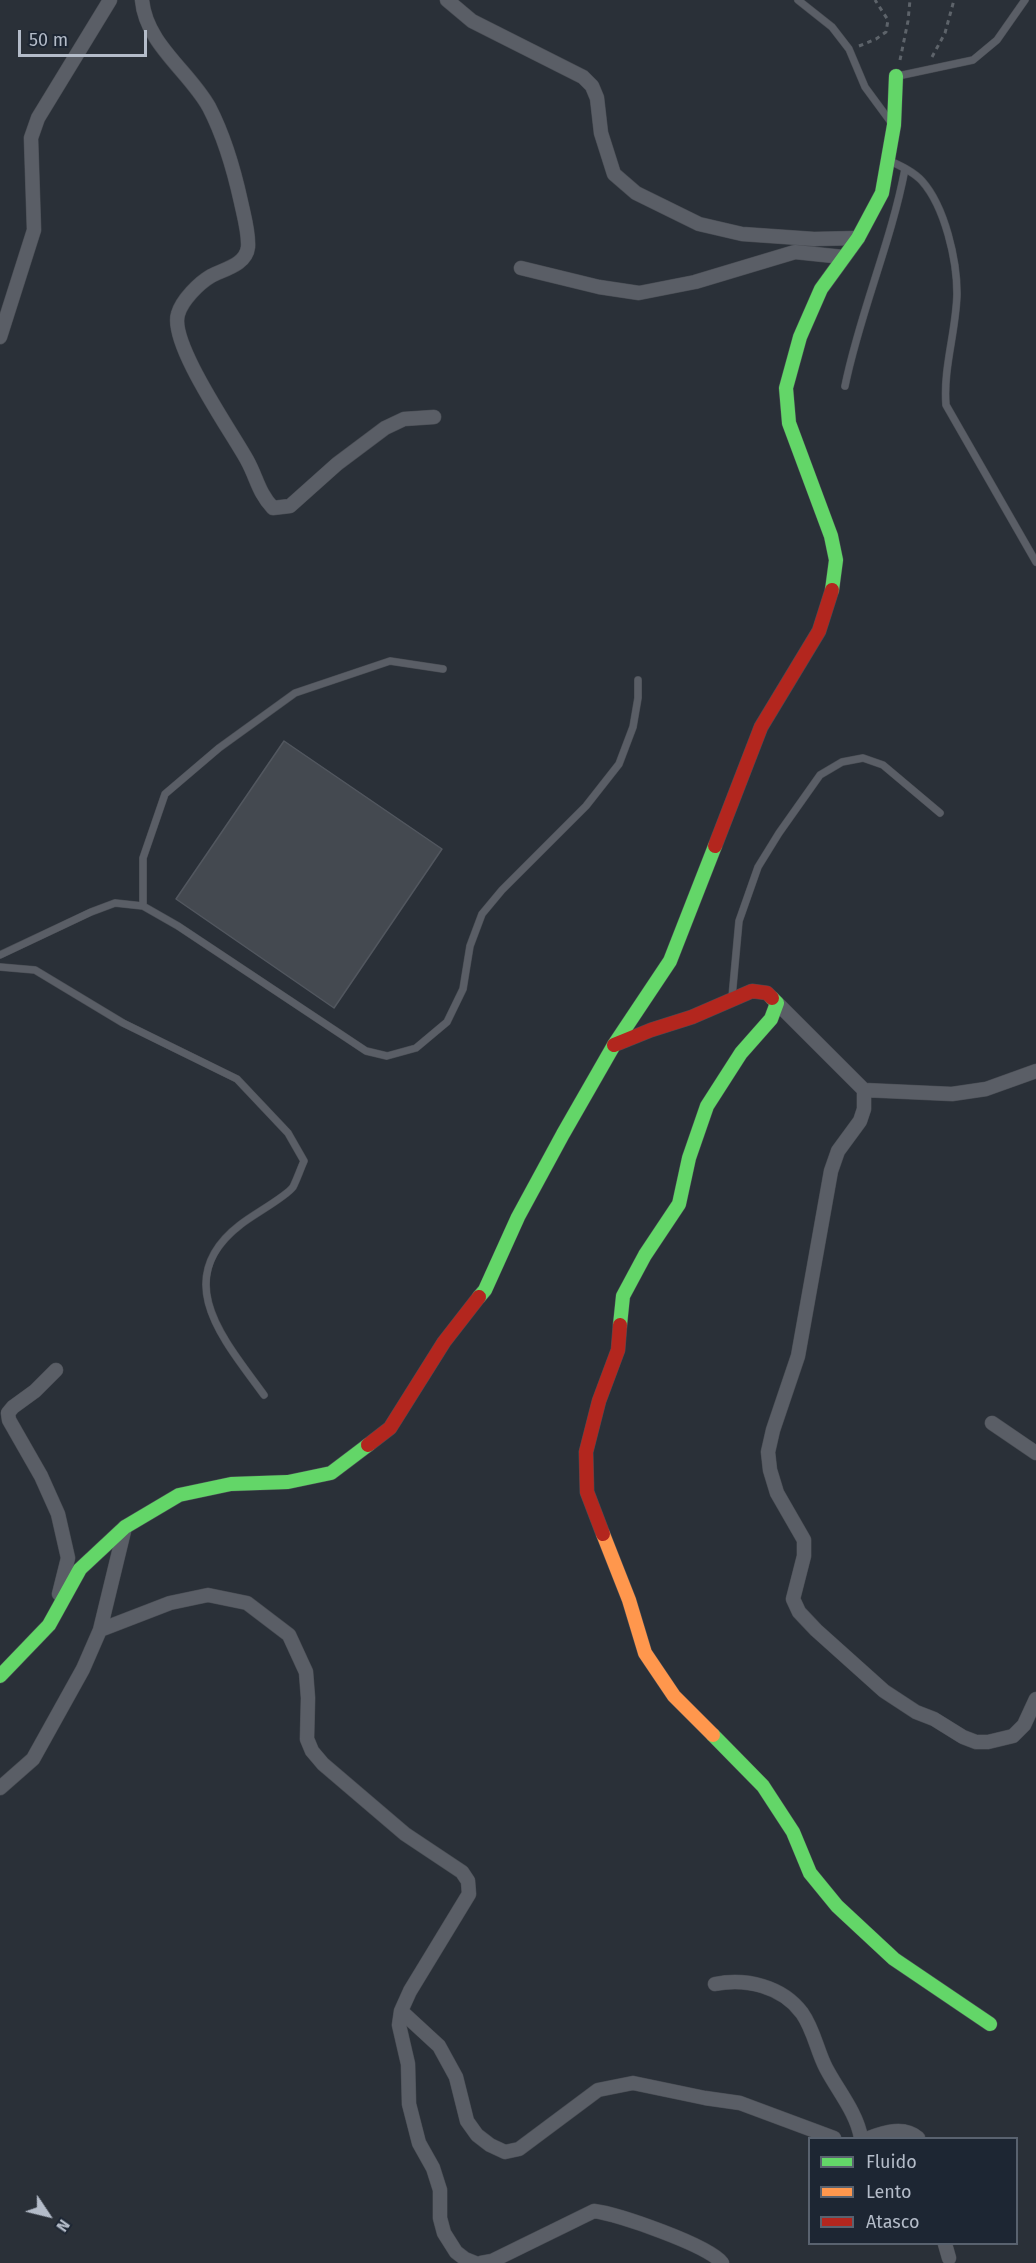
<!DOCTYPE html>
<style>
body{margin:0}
#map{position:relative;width:1036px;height:2263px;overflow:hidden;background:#2a3038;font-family:"Fira Sans",sans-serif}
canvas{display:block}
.legend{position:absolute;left:808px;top:2137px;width:210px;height:108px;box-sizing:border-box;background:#1d2633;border:2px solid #59626f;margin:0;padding:8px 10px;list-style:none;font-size:18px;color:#b4bcc9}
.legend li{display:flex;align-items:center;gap:12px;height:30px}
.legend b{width:30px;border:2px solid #59626f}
.north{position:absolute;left:18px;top:2185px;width:60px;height:60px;-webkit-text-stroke:4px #1d2633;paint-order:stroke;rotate:125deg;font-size:16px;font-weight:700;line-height:24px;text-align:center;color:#b4bcc9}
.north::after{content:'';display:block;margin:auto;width:21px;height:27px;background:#b4bcc9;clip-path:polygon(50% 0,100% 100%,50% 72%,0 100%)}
.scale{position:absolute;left:18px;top:30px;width:129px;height:27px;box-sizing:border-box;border:3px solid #b4bcc9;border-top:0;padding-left:8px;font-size:18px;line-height:21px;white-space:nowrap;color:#b4bcc9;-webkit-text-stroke:4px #1d2633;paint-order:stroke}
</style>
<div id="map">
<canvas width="1036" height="2263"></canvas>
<ul class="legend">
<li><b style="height:8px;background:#63d668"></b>Fluido</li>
<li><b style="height:8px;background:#ff974d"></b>Lento</li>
<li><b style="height:8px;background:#b3261e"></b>Atasco</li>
</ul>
<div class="north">N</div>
<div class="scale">50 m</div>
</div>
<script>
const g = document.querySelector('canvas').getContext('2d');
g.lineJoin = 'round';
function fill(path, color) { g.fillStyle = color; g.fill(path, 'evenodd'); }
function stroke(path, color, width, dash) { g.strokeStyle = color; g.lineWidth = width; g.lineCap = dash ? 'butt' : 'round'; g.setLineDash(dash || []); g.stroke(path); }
const building = new Path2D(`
 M284 741 442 849 334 1008 176 899Z`);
const path = new Path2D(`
 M859 46 876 39 886 32 888 20 875 0
 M932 57 945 33 954 0
 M900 60 908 21 910 0`);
const lane = new Path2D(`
 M798 0 832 27 849 49 865 87 890 121
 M898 76 973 60 997 40 1025 0
 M890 161C901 166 914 172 922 181 945 207 957 260 957 294 956 332 943 368 946 405L1036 562
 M845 386C860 312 891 243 905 169
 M143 906V858L165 794 219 748 295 693 390 661 443 669
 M0 955 91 912 115 903 143 906 178 926 366 1051 387 1056 416 1048 447 1022 463 989 470 946 482 914 502 890 586 806 619 764 633 727 638 698V680
 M0 967 35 970 123 1023 237 1079 288 1133 304 1161C300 1170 297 1179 293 1187 286 1197 252 1215 240 1225 169 1280 225 1341 264 1395
 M732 997 739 921 758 867 779 833 820 775 842 762 863 758 883 765 940 813`);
const street = new Path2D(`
 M142 0C146 44 189 71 209 107 224 136 234 170 241 202 244 216 249 233 248 247 246 265 224 269 211 276 199 283 182 300 178 314 169 343 231 431 247 460 257 478 258 492 273 508L290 506 337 464 385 428 404 419 434 417
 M447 0 472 21 583 77 592 86 597 98 601 133 614 174 636 193 699 224 742 234 814 239 858 238
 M521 268 599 287 639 293 695 282 795 252 843 257
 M0 337 34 230 31 138 38 118 110 0
 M777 1003 864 1090 952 1094 986 1089 1036 1071
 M864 1090V1109L860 1121 838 1151 831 1171 798 1356 773 1430 768 1452 770 1470 777 1493 804 1540V1556L793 1599 799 1612 816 1630 884 1691 916 1712 934 1719 963 1737 976 1742H988L1013 1736 1024 1725 1036 1699
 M56 1370 35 1391 13 1407 8 1413 9 1420 41 1476 58 1514 68 1558 59 1594
 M992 1423 1036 1453
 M100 1630 170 1603 208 1595 247 1603 289 1635 306 1672 308 1698 307 1739 312 1751 323 1764 405 1834 462 1872 468 1881 469 1894 410 1991 401 2011 399 2025 408 2064 409 2104 419 2143 433 2168 440 2190V2218L444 2233 456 2252 465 2259 475 2263
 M0 1788 33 1759 83 1669 100 1630 125 1527
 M715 1984C746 1978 782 1986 802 2013 814 2030 817 2051 826 2068 838 2091 857 2113 861 2138
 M401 2011 439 2046 456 2077 467 2121 477 2135 490 2145 505 2152 519 2149 598 2090 633 2083 705 2098 740 2103 834 2138
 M869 2138C885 2132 904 2126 918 2138
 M945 2244 949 2258
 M481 2263 492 2261 594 2211C618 2214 708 2245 722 2263`);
const fast = new Path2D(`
 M832 590 836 560 831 536 789 423 786 388 800 337 821 289 858 238 882 193 894 125 896 76
 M479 1297 485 1290 518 1217 563 1134 614 1045 670 961 715 846
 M620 1325 623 1296 645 1255 679 1204 689 1158 707 1106 741 1053 771 1019 777 1003 772 998
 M0 1676 49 1625 80 1569 125 1527 179 1495 231 1484 288 1482 331 1473 368 1445
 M713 1735 763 1786 793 1832 810 1873 837 1906 894 1959 990 2024`);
const slow = new Path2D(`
 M603 1534 629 1600 645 1653 674 1696 713 1735`);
const jam = new Path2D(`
 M715 846 761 727 819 631 832 590
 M614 1045 651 1030 692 1017 752 991 767 993 772 998
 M368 1445 390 1428 444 1342 479 1297
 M603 1534 587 1492 586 1452 599 1401 618 1350 620 1325`);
fill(building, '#444950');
stroke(building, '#52575f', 1.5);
stroke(lane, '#484c53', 8);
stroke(street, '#484c53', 15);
stroke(fast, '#484c53', 15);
stroke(slow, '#484c53', 15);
stroke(jam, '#484c53', 15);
stroke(path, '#5d636a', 3, [4.5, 4.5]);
stroke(lane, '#5a5e66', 7);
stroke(street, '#5a5e66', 14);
stroke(fast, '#63d668', 14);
stroke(slow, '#ff974d', 14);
stroke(jam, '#b3261e', 14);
</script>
